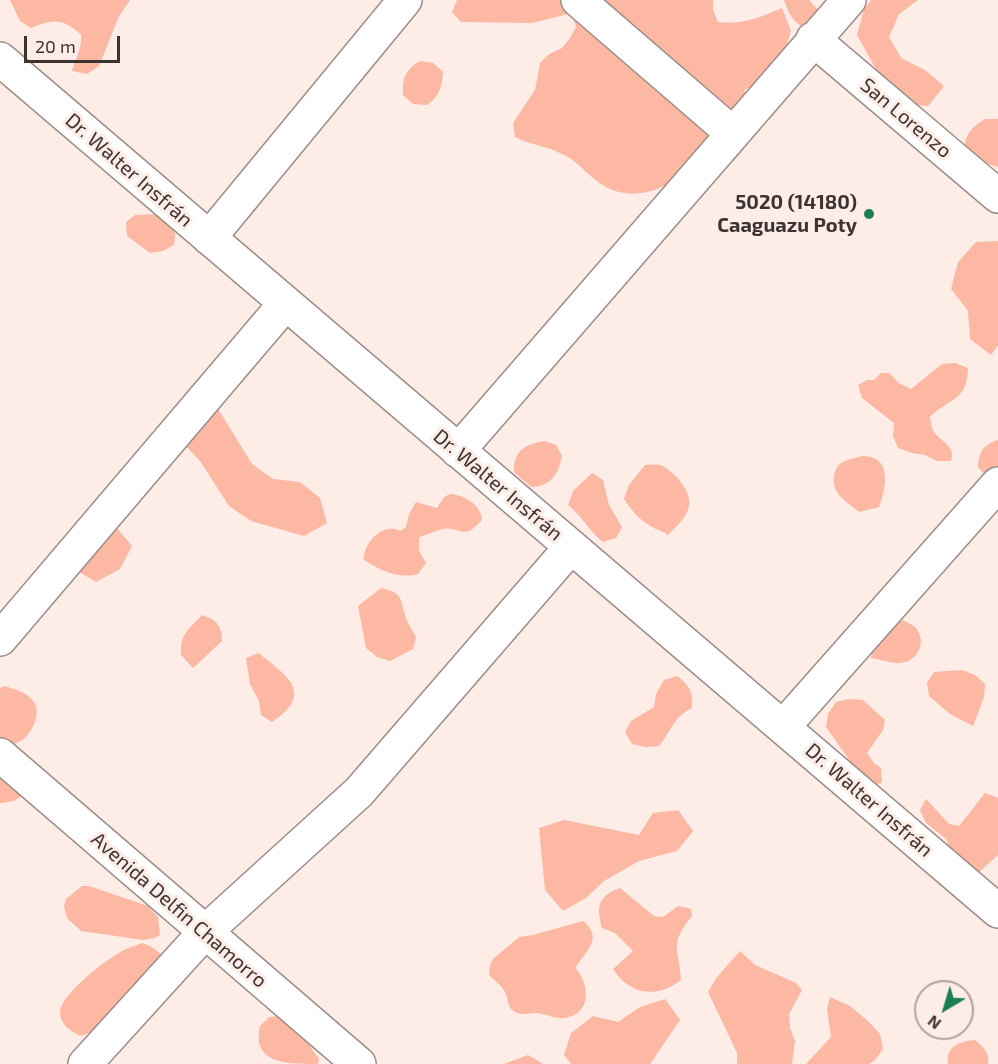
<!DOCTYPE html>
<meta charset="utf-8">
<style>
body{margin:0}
#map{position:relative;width:998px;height:1064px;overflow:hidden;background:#feece7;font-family:"Exo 2",sans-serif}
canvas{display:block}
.north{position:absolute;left:914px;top:980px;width:60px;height:60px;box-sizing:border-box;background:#feece7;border:2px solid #b0a29f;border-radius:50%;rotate:218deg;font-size:16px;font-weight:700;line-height:24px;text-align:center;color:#3b3432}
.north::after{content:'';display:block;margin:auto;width:21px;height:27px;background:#1c7e55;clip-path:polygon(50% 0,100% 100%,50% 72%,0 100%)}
.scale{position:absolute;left:24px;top:36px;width:96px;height:27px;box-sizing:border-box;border:3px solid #3b3432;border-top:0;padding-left:8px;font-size:18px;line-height:21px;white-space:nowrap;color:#3b3432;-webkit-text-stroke:4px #feece7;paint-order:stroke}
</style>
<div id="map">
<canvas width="998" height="1064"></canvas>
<div class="north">N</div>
<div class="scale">20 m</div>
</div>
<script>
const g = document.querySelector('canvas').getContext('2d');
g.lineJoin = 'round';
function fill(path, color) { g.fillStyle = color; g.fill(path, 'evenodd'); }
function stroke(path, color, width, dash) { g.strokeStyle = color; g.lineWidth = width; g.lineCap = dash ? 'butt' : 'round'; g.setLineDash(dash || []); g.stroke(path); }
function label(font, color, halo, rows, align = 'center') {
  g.font = font + ' "Exo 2",sans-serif'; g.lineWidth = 6; g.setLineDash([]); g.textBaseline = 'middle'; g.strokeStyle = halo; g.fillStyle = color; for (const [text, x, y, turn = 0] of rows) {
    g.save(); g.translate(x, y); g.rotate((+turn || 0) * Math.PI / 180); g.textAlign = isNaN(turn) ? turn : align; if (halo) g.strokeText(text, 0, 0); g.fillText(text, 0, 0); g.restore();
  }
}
const green = new Path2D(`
 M10 0H130L119 16 99 66 87 74 72 71C76 57 82 49 81 35 63 18 53 19 31 28L20 21Z
 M457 0H713V10L718 22C743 25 761 17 782 8L791 31 783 56 756 85 744 90 759 123C750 144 735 165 713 174L696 169C668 185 639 204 606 187 590 179 579 161 562 154 547 146 530 145 515 137L513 123 535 90 540 63 549 54 562 48 570 38 576 27 572 13 532 23 461 22 452 12Z
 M784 0H809L818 10 821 23 812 32C794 23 791 19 784 0Z
 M871 0H918L899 14 889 37 901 58 925 70 944 86 928 106 900 104 882 80 857 35 864 9Z
 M420 61 433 63 443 72C442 88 439 96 427 105L413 104 403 95C402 78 405 70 420 61Z
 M985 119H998V167L987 164 964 149C966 133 972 127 985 119Z
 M161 214C173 223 177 230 174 245L163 251 150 253 127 236 126 222 135 215Z
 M998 241V345L991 355 970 339 968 311 951 289 958 262 976 242Z
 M955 363 968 368C966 403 951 396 930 417 931 422 931 428 934 432 942 443 956 446 951 461H937L925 455 912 453 898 448 893 436 894 423 862 398 858 385 867 380H874L881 373H889L899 383 911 389 942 364Z
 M212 399 252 464 273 479 300 482 320 498 327 523 304 536 251 521 229 506 200 461 181 441Z
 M998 440V479L987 477 978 467C979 451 983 445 998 440Z
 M544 441 556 445 562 456C558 475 551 486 531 487L514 472C514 450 524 445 544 441Z
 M862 456C893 456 886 488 879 507L859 512C852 506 842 500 837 492 831 484 833 466 843 462 849 459 856 458 862 456Z
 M645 465C650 465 656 464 660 465 673 470 692 491 689 506 687 518 675 527 667 536L666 533C647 527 635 516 624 499L629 485Z
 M592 473 603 480 609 505 622 527 616 538 603 542C589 531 582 516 568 505L573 491Z
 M450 494C465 495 481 505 482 520 463 542 460 526 443 529 435 531 427 535 419 537V551L426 563 418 574C399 579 381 571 364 560 363 543 383 522 400 531L406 527 409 514 416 502 437 508 444 497Z
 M116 527 132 546 120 569 96 582 74 569Z
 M381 588C403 594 399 596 405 615 407 622 412 630 416 637L413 649 390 661 377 657 366 648 358 606Z
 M202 615C217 620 222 626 222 641L193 668 181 655C180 634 188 630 202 615Z
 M903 620C906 622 912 624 915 627 928 641 918 663 898 663 890 663 879 659 871 658 874 638 883 625 903 620Z
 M258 653C286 675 316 693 272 722L261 715 259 701 250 684 246 658Z
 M962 670 975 675 985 684 984 697 973 726 950 714 929 696 927 683 934 672Z
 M677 676C690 685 693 693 692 708 674 716 671 731 659 746L645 747 632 744 625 732 631 721 654 707 656 694 664 680Z
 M5 686C16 690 31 693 36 706 40 717 29 738 19 742 13 745 6 745 0 743V688Z
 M849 699 863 700 885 720 883 730 867 753 874 763 881 768 882 783 870 785 857 781 850 761 826 727 828 714 836 702Z
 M0 761 24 794 14 801 0 803Z
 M985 793 998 798V855L977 874 951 852 946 839 926 823 920 810 926 799 949 824 959 826Z
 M678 810 693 831 677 851 639 861 604 881 586 898 563 911 545 890 539 828 564 820 639 835 653 813Z
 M82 886H89L148 906 158 917 160 935 155 938 143 940 81 931 67 918 64 906 66 899Z
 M620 888 654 916 663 917 678 906 691 909 692 916C668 946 679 946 681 980 656 999 630 995 613 969L633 951 615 933 602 928C596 906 598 896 620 888Z
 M583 921C604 938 586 951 575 968 588 981 593 1010 569 1017 558 1021 548 1014 537 1013 530 1013 523 1016 515 1012 506 1007 509 1000 505 992 502 986 494 980 489 975L490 965 493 959 519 937 533 935Z
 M142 943 152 947 162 955V962L102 1029 80 1036C70 1031 60 1024 60 1012 61 994 109 957 124 950 130 947 137 945 142 943Z
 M740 951 755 965 796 983 802 990 789 1014 790 1028 795 1041 792 1064H737V1053L708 992 717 977Z
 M830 997 850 1006 869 1022 880 1034 883 1049 875 1060 869 1064H806L831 1037 827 1009Z
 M665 999 680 1020 650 1064H571L564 1055 571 1033 593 1016 618 1022 640 1007Z
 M283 1016 309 1038 311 1048 319 1059 318 1064C287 1064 251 1064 260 1026L269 1017Z
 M975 1040C983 1047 990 1053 988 1064H948C945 1046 961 1041 975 1040Z
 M528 1055 543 1064H504Z`);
const street = new Path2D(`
 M578 0 732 133
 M813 39 998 196
 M0 59 998 911
 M209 238 405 0
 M458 451 849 0
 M0 639 285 304
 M783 727 998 484
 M0 755 359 1064
 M85 1064 205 932 359 792 571 547`);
const markers = [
 [869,214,6,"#1c7e55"]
];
const streetNames = [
 ["San Lorenzo",906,118,40],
 ["Dr. Walter Insfrán",129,170,41],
 ["Dr. Walter Insfrán",498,485,40],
 ["Dr. Walter Insfrán",869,800,41],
 ["Avenida Delfin Chamorro",179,910,41]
];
const poiNames = [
 ["5020 (14180)",857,202],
 ["Caaguazu Poty",857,225]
];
fill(green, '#fcb8a3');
stroke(street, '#9c8c88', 36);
stroke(street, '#fff', 33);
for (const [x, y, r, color] of markers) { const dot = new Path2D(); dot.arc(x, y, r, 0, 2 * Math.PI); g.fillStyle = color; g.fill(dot); stroke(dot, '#feece7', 2); }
label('20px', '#3b3432', '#feece7', streetNames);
label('bold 20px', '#3b3432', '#feece7', poiNames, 'right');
</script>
